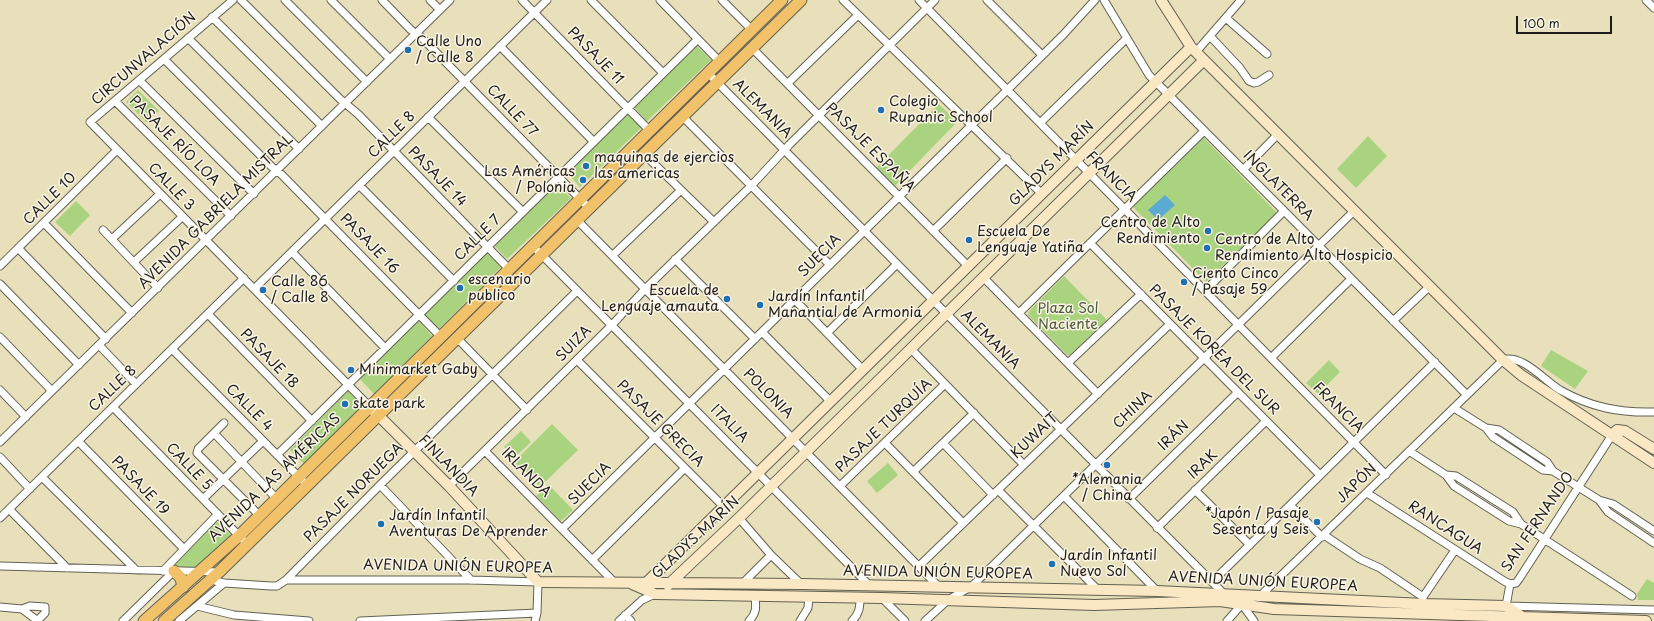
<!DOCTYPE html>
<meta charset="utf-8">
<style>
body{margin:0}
#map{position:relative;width:1654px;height:621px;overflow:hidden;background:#e7e0ba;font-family:"Playpen Sans",sans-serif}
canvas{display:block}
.scale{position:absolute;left:1516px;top:16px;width:96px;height:18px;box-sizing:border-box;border:2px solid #1c1c1c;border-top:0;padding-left:5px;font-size:12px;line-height:14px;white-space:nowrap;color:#1c1c1c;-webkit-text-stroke:3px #fcf5e5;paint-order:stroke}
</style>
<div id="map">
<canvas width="1654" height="621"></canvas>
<div class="scale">100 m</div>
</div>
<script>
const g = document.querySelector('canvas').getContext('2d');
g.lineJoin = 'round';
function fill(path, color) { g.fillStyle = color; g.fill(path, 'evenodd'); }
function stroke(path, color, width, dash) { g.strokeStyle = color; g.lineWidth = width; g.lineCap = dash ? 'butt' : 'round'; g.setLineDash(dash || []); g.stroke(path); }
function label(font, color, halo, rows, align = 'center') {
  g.font = font + ' "Playpen Sans",sans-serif'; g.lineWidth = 3; g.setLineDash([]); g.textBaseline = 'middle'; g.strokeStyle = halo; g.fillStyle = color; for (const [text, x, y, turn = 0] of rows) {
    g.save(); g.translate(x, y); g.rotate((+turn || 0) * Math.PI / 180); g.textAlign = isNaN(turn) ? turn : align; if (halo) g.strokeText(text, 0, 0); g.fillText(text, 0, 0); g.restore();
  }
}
const green = new Path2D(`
 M696 45 711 60 647 121 633 106Z
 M138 90 159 111 147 123 126 102Z
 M939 104 957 122 895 186 876 168Z
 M629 111 643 126 580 187 566 172Z
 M1368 136 1387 156 1356 188 1337 169Z
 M1203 137 1277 213 1206 282 1132 206Z
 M556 183 571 198 507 259 493 244Z
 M76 201 90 215 70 236 55 222Z
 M485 251 501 267 439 329 424 314Z
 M1064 276 1107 320 1070 355H1067L1028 315 1029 311Z
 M418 320 432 336 374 394 360 379Z
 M1551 350 1588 371 1575 389 1541 366Z
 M1329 360 1340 372 1318 394 1306 383Z
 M348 391 362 406 304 464 290 450Z
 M552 424 578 450 540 487 514 462Z
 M521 431 531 442 514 458 504 447Z
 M888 463 898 475 877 493 867 481Z
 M548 484 573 510 561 521 536 496Z
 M216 521 231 535 198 568 168 569Z
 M1647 579 1654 583V600H1638L1637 594Z`);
const water = new Path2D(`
 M1165 195 1175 205 1158 220 1148 210Z`);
const street = new Path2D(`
 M233 0 90 122 370 407
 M241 0 340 99 358 114 509 269
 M285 0 367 82
 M331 0 390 59
 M382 0 411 30 421 37 589 208
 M430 0 440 10
 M522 0 650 131
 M591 0 663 73
 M660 0 720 62
 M722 0 752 30
 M843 0 1042 194
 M919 0 1386 475
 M987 0 1042 55
 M1104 0 1149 75 1467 395
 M1646 0 1654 8
 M212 17 322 126
 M1226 18 1267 54
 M1210 36 1240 68 1249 81 1254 83 1258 82 1269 75
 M188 38 299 149
 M500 46 594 142
 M752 48 968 266
 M1196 52 1241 0
 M164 59 272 167 281 174 441 337
 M708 73 1225 595
 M139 80 254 194
 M788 83 858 15
 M115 101 231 216
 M682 116 830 265
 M428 117 523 212
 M1040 123 1126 39
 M644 154 714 222
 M1243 170 1278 134
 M359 185 454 281
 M577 220 939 587
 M44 223 132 313
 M103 230 158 288
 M933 231 1007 158
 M112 239 160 194
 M1090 243 1320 475
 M533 246 870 586
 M18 248 106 339
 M292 252 385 348
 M613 255 681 190
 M675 259 755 339
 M134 262 182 217
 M0 266 117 150
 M983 277 1098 394
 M0 284 79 365
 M254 289 547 0
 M1205 291 1284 211
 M795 300 863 370
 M1019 313 1204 131
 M208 314 312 421
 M1393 321 1430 286
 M762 332 831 402
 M827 333 897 264
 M0 337 52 391
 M457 338 527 410
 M99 345 136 384
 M172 349 307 485
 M911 349 1024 465
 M1271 358 1351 279
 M577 360 724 507
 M1068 363 1141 294
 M0 390 26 417
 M113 407 247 544
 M1454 408 1486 428 1493 437 1543 470 1553 471
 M224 423 198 449 197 453 259 515
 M1486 428 1499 430 1547 462 1553 471 1599 500 1613 504 1654 531
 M214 433 276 498
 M78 441 184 549
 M0 442 450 0
 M885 443 963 523
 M943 443 993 495
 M485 451 615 583
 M1409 451 1446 475 1454 486 1509 521 1521 524 1632 596
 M277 455 698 39
 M0 457 30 489
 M913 472 974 413
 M1446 475 1456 476 1513 512 1521 524
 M42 477 136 570
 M380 485 471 580
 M449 486 612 325 645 289 752 185 789 145 935 0
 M840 486 945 384
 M998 490 1098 590
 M1195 490 1250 545
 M1367 493 1504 581 1510 584
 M1064 496 1157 591
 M203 499 263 441
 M1129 499 1238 392
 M1599 500 1608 512 1654 543
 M1290 505 1322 537
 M9 509 67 568
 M0 518 244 278
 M739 518 771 555 801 584
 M1157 528 1266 421
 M562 529 1063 35 1095 0
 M1324 535 1360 559 1380 568 1423 597
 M592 560 685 468
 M0 566 219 572
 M919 566 1170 324
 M163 571 218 514
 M211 580 224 583 271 586H277L286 580 380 485 577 291
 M286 580H471L538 582 537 613 535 621
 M1212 582 1435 362
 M742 584 771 555
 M1510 584 1516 583 1519 579 1612 435
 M1510 584 1506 606 1654 610
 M1259 597 1503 360C1521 353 1545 381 1560 390 1590 407 1619 413 1654 412
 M882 598 905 621
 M1423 600V597L1455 550
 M1241 603 1254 621
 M197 606 234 615 309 621
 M0 607 22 609 38 621
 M22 609 30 606 45 607V613L37 621
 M625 615 631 621
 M123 621 174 571
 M179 621 224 583
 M360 621 537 613
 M619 621 642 600 655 594
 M749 621C757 613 756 607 755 596
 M800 621 808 608 809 597
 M852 621C859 614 860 608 860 598
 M925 621 948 600 972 586 1354 211
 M1227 621 1243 603`);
const secondary = new Path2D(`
 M1161 0 1191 47 1503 360 1521 375 1654 463
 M373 410 449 486 538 582 801 584 1157 591 1424 604 1506 606 1524 618
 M1612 435 1617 430 1625 431 1654 449
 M632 584 655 594 882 598 1094 605 1220 601 1274 609 1646 621
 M668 585 739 518 1204 60
 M645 587 646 583 1191 47`);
const primary = new Path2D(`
 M174 571 181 578 183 587
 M144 621 239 536 782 0
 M164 621 219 572 801 0`);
const markers = [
 [408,50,4,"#1f6fb2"],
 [881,110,4,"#1f6fb2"],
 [586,166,4,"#1f6fb2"],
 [583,180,4,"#1f6fb2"],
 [1208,231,4,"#1f6fb2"],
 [969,240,4,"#1f6fb2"],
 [1207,248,4,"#1f6fb2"],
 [1184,282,4,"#1f6fb2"],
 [460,288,4,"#1f6fb2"],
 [263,290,4,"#1f6fb2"],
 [727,299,4,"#1f6fb2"],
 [760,305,4,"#1f6fb2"],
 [351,370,4,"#1f6fb2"],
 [345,404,4,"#1f6fb2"],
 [1107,465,4,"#1f6fb2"],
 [1317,522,4,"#1f6fb2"],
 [381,524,4,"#1f6fb2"],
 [1052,564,4,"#1f6fb2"]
];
const poiNames = [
 ["Calle Uno",416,42],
 ["/ Calle 8",416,58],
 ["Colegio",889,102],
 ["Rupanic School",889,118],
 ["maquinas de ejercios",594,158],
 ["las americas",594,174],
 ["Las Américas",575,172,"right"],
 ["/ Polonia",575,188,"right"],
 ["Centro de Alto",1200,223,"right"],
 ["Rendimiento",1200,239,"right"],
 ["Escuela De",977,232],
 ["Lenguaje Yatiña",977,248],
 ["Centro de Alto",1215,240],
 ["Rendimiento Alto Hospicio",1215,256],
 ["Ciento Cinco",1192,274],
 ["/ Pasaje 59",1192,290],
 ["escenario",468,280],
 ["publico",468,296],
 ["Calle 86",271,282],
 ["/ Calle 8",271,298],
 ["Escuela de",719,291,"right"],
 ["Lenguaje amauta",719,307,"right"],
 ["Jardín Infantil",768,297],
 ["Manantial de Armonia",768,313],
 ["Minimarket Gaby",359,370],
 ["skate park",353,404],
 ["*Alemania",1107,480,"center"],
 ["/ China",1107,496,"center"],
 ["*Japón / Pasaje",1309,514,"right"],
 ["Sesenta y Seis",1309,530,"right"],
 ["Jardín Infantil",389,516],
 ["Aventuras De Aprender",389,532],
 ["Jardín Infantil",1060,556],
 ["Nuevo Sol",1060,572]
];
const streetNames = [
 ["PASAJE 11",595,56,46],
 ["CIRCUNVALACIÓN",144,59,-41],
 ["ALEMANIA",762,109,45],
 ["CALLE 77",512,111,46],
 ["CALLE 8",392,135,-45],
 ["PASAJE RÍO LOA",174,141,45],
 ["PASAJE ESPAÑA",870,148,45],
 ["GLADYS MARÍN",1052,164,-45],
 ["PASAJE 14",437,177,46],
 ["FRANCIA",1111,177,45],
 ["INGLATERRA",1278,186,45],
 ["CALLE 3",171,187,46],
 ["CALLE 10",50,199,-45],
 ["AVENIDA GABRIELA MISTRAL",216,212,-45],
 ["CALLE 7",478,238,-45],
 ["PASAJE 16",369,244,46],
 ["SUECIA",820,256,-45],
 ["ALEMANIA",990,340,45],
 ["SUIZA",574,344,-46],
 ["PASAJE KOREA DEL SUR",1214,350,45],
 ["PASAJE 18",269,359,46],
 ["CALLE 8",113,389,-44],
 ["POLONIA",768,394,45],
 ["CALLE 4",249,408,45],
 ["FRANCIA",1338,408,45],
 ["CHINA",1133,410,-44],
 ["PASAJE GRECIA",660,424,45],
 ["ITALIA",729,424,45],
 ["PASAJE TURQUÍA",884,426,-44],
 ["KUWAIT",1035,436,-44],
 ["IRÁN",1174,436,-44],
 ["IRAK",1203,465,-44],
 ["FINLANDIA",448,466,46],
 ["CALLE 5",189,467,46],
 ["IRLANDA",526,473,45],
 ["AVENIDA LAS AMÉRICAS",275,478,-44],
 ["SUECIA",590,484,-45],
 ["JAPÓN",1357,484,-44],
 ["PASAJE 19",140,486,46],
 ["PASAJE NORUEGA",354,493,-45],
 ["SAN FERNANDO",1538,522,-56],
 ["RANCAGUA",1445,528,33],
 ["GLADYS MARÍN",696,538,-43],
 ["AVENIDA UNIÓN EUROPEA",458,567,1],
 ["AVENIDA UNIÓN EUROPEA",938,573,1],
 ["AVENIDA UNIÓN EUROPEA",1263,582,3]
];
const parkNames = [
 ["Plaza Sol",1068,309],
 ["Naciente",1068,325]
];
fill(green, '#a9d37f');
fill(water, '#5aaad4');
stroke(street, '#636153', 9);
stroke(secondary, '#636153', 12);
stroke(primary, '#636153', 13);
stroke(street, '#fff', 7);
stroke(secondary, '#fae7c3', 10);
stroke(primary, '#f2c26a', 11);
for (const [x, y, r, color] of markers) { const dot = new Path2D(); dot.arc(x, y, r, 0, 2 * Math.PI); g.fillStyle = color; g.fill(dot); stroke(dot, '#fcf5e5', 1.5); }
label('14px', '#1c1c1c', '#fcf5e5', poiNames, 'left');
label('14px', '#1c1c1c', '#fcf5e5', streetNames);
label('14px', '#4d5c3f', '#fcf5e5', parkNames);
</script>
